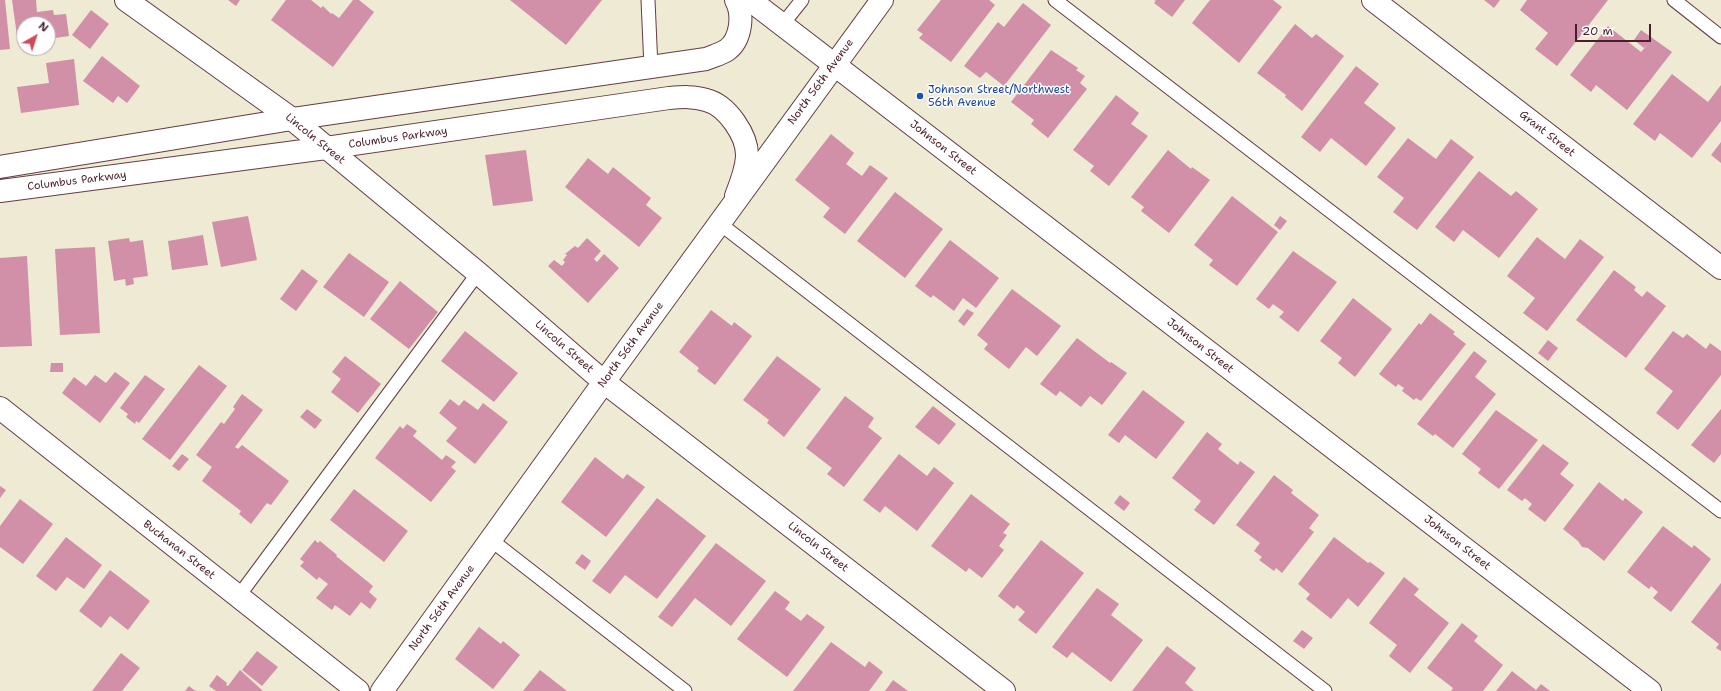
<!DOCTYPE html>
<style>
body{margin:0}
#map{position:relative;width:1721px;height:691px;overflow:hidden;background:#eeead3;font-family:"Shantell Sans",sans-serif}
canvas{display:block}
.north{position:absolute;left:16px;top:16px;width:40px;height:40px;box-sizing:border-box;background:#fff;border:1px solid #b7a5aa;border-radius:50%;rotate:39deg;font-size:11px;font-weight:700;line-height:16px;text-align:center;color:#4a1f2b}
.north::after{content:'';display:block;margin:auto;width:14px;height:18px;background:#d1495b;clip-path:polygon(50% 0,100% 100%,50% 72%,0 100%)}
.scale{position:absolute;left:1575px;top:24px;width:76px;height:18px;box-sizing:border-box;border:2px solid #4a1f2b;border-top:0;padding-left:5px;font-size:12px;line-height:14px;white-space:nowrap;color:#4a1f2b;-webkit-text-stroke:3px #fff;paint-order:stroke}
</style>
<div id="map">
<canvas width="1721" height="691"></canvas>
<div class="north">N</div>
<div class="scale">20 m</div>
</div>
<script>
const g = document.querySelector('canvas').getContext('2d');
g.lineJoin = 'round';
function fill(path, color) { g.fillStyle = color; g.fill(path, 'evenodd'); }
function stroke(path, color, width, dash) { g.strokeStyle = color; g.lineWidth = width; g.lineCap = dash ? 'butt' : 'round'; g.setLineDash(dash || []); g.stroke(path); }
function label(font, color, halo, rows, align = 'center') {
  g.font = font + ' "Shantell Sans",sans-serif'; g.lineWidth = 3; g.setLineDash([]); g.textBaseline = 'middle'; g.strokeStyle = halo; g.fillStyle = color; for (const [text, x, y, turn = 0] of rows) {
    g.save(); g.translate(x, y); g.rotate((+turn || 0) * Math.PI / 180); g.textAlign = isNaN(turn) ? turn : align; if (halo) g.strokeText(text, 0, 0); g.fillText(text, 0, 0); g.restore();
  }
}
const building = new Path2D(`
 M0 0H5L10 49 0 50Z
 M12 0H36L37 12 53 10 54 15 66 14 69 36 48 39V24H24V42L18 43Z
 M228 0H240L236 6Z
 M286 0H311L321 8 323 6 331 14 332 13 339 18 353 0H359L374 12 333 67 271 20Z
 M510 0H602L566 45Z
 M941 0H989L995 5 951 62 919 38 923 34 917 30Z
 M1154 0H1185L1172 17 1154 3 1156 1Z
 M1210 0H1273L1282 7 1239 63 1192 23Z
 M1484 0H1500L1494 8Z
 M1527 0H1608L1557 66 1535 49 1548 33 1520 10Z
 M1023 3 1051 25 1004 86 986 72 980 78 964 66 998 22 1004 27Z
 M91 10 109 24 90 49 72 35Z
 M1295 24 1312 38 1316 34 1344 56 1302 111 1285 97 1286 95 1257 73Z
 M1608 26 1641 52 1649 43 1644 48 1634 40 1641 30 1672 52 1627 110 1596 85 1591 92 1570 75Z
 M1051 50 1078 68 1076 70 1085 76 1080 83 1087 89 1048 138 1031 124 1034 120 1011 102Z
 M102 56 140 86 127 103 118 96 113 103 83 81Z
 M74 59 79 105 21 113 17 87 49 83 46 63Z
 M1356 66 1379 84 1364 103 1396 128 1366 166 1331 138 1320 152 1301 137Z
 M1672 74 1708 102 1721 85V121L1692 158 1660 133 1655 141 1633 124Z
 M1116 95 1139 113 1131 124 1148 136 1109 186 1090 171 1094 166 1073 150Z
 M831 134 854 153 846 164 862 176 870 165 888 178 845 234 823 217 830 208 795 180Z
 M1408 138 1436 159 1451 139 1474 157 1417 230 1393 212 1404 198 1377 177Z
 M1721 142V163L1711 155Z
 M526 150 533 201 493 206 485 155Z
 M1168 150 1191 169 1192 167 1210 180 1169 233 1141 211 1144 207 1131 197Z
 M588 158 608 174 613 167 651 198 646 205 662 218 639 247 565 187Z
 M1479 171 1511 196 1516 191 1538 209 1499 258 1463 230 1454 242 1435 227Z
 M895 192 943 229 905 278 857 241Z
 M1232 196 1278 232 1237 286 1209 265 1213 260 1194 245Z
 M248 216 257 260 221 267 212 222Z
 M1280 216 1287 221 1280 230 1274 225Z
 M203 235 208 265 172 270 168 241Z
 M1537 237 1565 259 1580 239 1604 257 1547 331 1523 313 1535 298 1507 276Z
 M129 238 130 242 143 240 148 276 133 278 134 284 126 286 125 279 114 281 108 241Z
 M587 238 601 251 594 259 597 262 604 254 619 268 588 303 548 266 554 260 562 266 565 262 563 260 567 255 565 254 575 246 578 248Z
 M950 240 999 278 976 308 963 298 954 311 933 295 931 298 915 286Z
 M95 247 100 333 60 335 55 249Z
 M1293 251 1337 282 1298 332 1279 317 1284 312 1273 304 1269 309 1256 299Z
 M349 253 389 282 364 317 323 287Z
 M27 256 32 346 0 347V258Z
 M302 269 318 281 296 311 280 299Z
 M1614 270 1636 287 1634 290 1642 297 1647 291 1666 306 1626 358 1576 320Z
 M400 281 438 312 409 349 370 319Z
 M1012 289 1061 326 1037 356 1026 347 1009 369 984 349 988 344 977 335Z
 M1353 298 1392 329 1355 377 1338 363 1342 358 1320 341Z
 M967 309 974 313 964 326 958 321Z
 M711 310 732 326 734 322 752 336 715 385 697 371 699 368 679 352Z
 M1430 313 1455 332 1453 334 1466 344 1421 401 1416 398 1414 400 1402 391 1404 388 1398 384 1396 387 1379 374 1419 323 1421 325Z
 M465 331 518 373 494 402 441 361Z
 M1673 331 1683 338 1687 334 1706 349 1710 343 1721 351V375L1678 430 1656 413 1673 391 1644 369Z
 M1077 338 1110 363 1111 362 1127 373 1102 405 1090 396 1081 407 1060 391 1056 396 1040 384Z
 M1548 340 1558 348 1548 361 1538 353Z
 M1474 351 1487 361 1475 377 1496 394 1453 448 1435 434 1433 436 1417 424Z
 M345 356 381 384 358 413 331 392 341 379 332 372Z
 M777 356 821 389 784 437 767 423 769 420 743 400Z
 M51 363H63V372H50Z
 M199 365 227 386 170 460 142 439Z
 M115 372 130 383 100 423 62 393 74 377 86 386 95 375 106 383Z
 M145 375 165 389 139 423 136 421 135 424 126 417 128 414 120 408Z
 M1143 390 1185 422 1156 459 1125 435 1119 443 1108 435Z
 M242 394 263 410 235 447 238 449 242 445 289 481 271 505 267 503 251 524 239 514 241 511 202 481 212 467 196 455 221 422 224 424 235 409 233 407Z
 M845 396 874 418 868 427 882 438 844 487 827 474 832 468 806 448Z
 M450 399 459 406 464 400 478 410 483 403 508 422 475 464 446 441 457 428 439 413Z
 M933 406 956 424 939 445 915 427Z
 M307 409 322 420 315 429 300 417Z
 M1721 409V454L1714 463 1691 445Z
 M1496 410 1538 440 1499 489 1478 473 1481 469 1462 454Z
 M407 424 417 431 413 436 442 460 446 455 456 462 451 467 456 471 431 502 375 458 400 426 403 429Z
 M1207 432 1222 444 1218 449 1238 465 1240 461 1255 472 1214 525 1194 510 1201 501 1172 478Z
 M1543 444 1569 463 1560 474 1574 485 1545 522 1528 509 1532 504 1525 498 1522 501 1507 490Z
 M182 454 189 459 179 471 172 466Z
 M899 454 927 476 934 467 954 483 917 531 885 506 880 513 863 500Z
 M595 457 623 479 627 474 645 487 606 537 561 502Z
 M1274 475 1293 490 1291 493 1319 515 1309 528 1314 532 1282 573 1276 568 1274 571 1259 560 1262 557 1254 551 1260 543 1236 525Z
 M1599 482 1623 501 1625 498 1643 512 1604 561 1588 548 1582 547 1578 541 1563 529Z
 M0 486 6 490 0 498Z
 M354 489 408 531 384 562 330 520Z
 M971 494 1010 524 1003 533 1007 535 999 546 1004 550 982 578 969 568 966 572 931 546Z
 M1120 495 1130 503 1124 511 1114 503Z
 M657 498 706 536 657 599 625 575 610 594 592 581Z
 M20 499 53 524 23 564 0 547V526Z
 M1663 526 1692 548 1694 545 1711 559 1671 612 1653 598 1658 592 1651 586 1649 589 1627 572Z
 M66 537 102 565 84 589 67 577 56 591 36 576Z
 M1334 537 1368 563 1370 562 1385 573 1358 607 1348 598 1331 619 1306 599 1310 594 1298 584Z
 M315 540 318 543 320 541 337 555 336 556 373 586 369 592 377 599 370 609 361 602 350 616 335 605 332 610 316 598 328 584 319 577 317 580 300 566 304 562 300 559Z
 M1041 540 1084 573 1036 634 1018 620 1025 612 1017 605 1014 609 998 596Z
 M716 543 766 581 731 626 695 598 672 627 658 617Z
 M582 554 591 561 585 570 575 563Z
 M110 570 150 601 128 630 110 616 101 628 79 611Z
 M1404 577 1419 589 1414 595 1449 623 1410 673 1389 656 1397 645 1369 623Z
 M1721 583V651L1716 648 1719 644 1691 622Z
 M1097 588 1119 604 1111 615 1143 640 1111 682 1072 652 1067 658 1052 647Z
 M775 591 790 602 785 609 801 621 807 614 825 627 787 677 737 639Z
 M1462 623 1478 636 1474 641 1503 665 1483 691H1451L1453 688 1427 668Z
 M479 627 501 644 503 641 520 655 493 689 455 659Z
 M1302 630 1313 638 1304 649 1293 641Z
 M831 642 865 667 869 661 883 672 869 691H793Z
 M1167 646 1196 668 1185 683 1194 691H1132Z
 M257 651 278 667 262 686 242 670Z
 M121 653 140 668 122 691H92Z
 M240 670 263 691H216L209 686 217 675 227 683 226 685 228 686Z
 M540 670 567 691H523Z
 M1512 671 1536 690 1541 684 1550 691H1496Z
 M893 680 908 691H885Z
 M189 686 194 690 198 691H185Z`);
const service = new Path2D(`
 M648 0 651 68
 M1055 0 1721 511
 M1674 0 1721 37
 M782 25 802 0
 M719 223 1325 691
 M491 540 685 691
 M238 597 478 273`);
const minor = new Path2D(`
 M126 0 292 119 478 273 604 382 1004 691
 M1373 0 1721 268
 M0 167 292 119 706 59C713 56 721 54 727 50 741 40 744 15 736 0
 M0 191 326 148 669 98C682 97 694 96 706 100 727 105 748 136 747 157 746 171 741 183 736 196
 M0 408 358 691`);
const tertiary = new Path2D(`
 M750 0 1650 691
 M382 691 604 382 882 0`);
const markers = [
 [920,96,4,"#1a4fb4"]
];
const streetNames = [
 ["North 56th Avenue",821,82,-54],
 ["Grant Street",1547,134,38],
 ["Columbus Parkway",398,138,-8],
 ["Lincoln Street",315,139,39],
 ["Johnson Street",943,148,38],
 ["Columbus Parkway",77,181,-7],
 ["North 56th Avenue",631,345,-54],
 ["Johnson Street",1200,346,38],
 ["Lincoln Street",564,347,41],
 ["Johnson Street",1457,543,38],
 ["Lincoln Street",818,547,38],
 ["Buchanan Street",179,550,38],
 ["North 56th Avenue",442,608,-54]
];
const transitNames = [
 ["Johnson Street/Northwest",928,90],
 ["56th Avenue",928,103]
];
fill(building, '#d190a8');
stroke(service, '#633d44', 15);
stroke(minor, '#633d44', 24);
stroke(tertiary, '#633d44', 24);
stroke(service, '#fff', 13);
stroke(minor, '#fff', 22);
stroke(tertiary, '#fff', 22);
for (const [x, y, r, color] of markers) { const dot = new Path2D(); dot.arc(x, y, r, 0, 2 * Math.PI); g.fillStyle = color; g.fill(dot); stroke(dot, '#fff', 1.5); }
label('11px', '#4a1f2b', '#fff', streetNames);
label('11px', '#164399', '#fff', transitNames, 'left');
</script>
